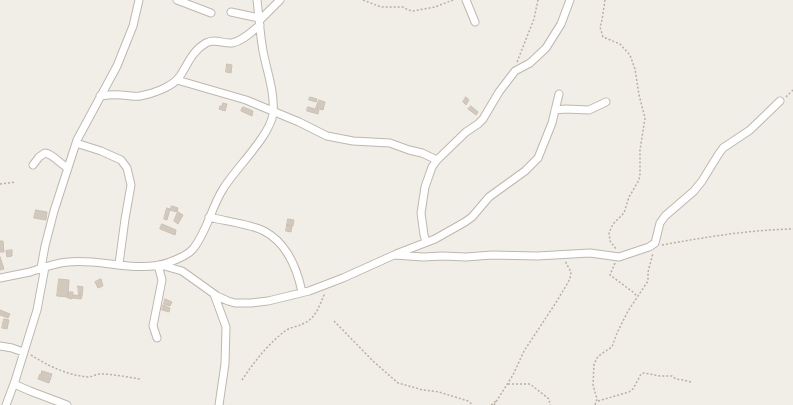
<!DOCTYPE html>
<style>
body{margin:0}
canvas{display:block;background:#f1eee7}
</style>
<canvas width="793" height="405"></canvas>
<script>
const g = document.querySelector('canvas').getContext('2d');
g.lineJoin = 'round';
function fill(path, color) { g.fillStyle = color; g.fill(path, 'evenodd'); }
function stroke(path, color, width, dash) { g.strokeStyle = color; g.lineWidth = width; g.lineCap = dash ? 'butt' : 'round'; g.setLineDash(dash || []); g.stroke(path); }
const building = new Path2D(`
 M227 64 232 65 231 73 226 72Z
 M310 97 317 99 316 102 309 100Z
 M466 97 469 100 466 105 463 102Z
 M319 100 325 102 323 110 316 108Z
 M223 103 227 104 225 111 219 109 220 106H222Z
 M471 106 478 112 476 115 468 109Z
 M243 107 253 111 252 116 241 111Z
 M308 107 319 110 318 114 307 111Z
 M172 206 178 208 177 212 170 210Z
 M167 208 170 209 167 220 164 219Z
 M36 210 47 212 46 220 34 218Z
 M178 212 183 215 178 224 174 221Z
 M288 219 294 220 293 226 287 225Z
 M162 224 176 230 175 235 160 229Z
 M287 225 292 226 291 232 286 231Z
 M0 241H3L4 252H0Z
 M12 250V256L7 257 6 251Z
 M0 257 4 269 0 270Z
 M59 279 69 280 68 297 57 296Z
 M101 279 103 286 98 288 95 282Z
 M78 286 83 287 82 296 79 295Z
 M69 292H73L72 299 68 298Z
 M74 295 82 296 81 299 73 298Z
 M165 299 172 302 170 306 164 304Z
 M163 305 170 308 169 312 162 310Z
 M0 310 10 314 8 318 0 315Z
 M4 319 9 320 7 329 2 328Z
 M42 371 52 374 49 383 38 379 40 374H41Z`);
const path = new Path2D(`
 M363 0 381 7H403L408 10 413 11 435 7 453 0
 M605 0 602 20 600 27 603 37 620 44 630 55 635 69 639 95 645 118 640 150V174L639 180 629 197 624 213 613 224 609 233 610 241 617 250
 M517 62 534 19 538 0
 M786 97 793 90
 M0 184 15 182
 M662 245C706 237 748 230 793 229
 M615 263 610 275 633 292 637 296
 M334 321 374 362 398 383 423 390 439 392 468 401 473 405
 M31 355C48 366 67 375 88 377 92 377 96 374 100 374 113 374 127 377 140 379
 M242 380C254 362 268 344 285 331 290 327 297 327 302 324 316 319 319 306 325 293
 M508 384H530L549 399 550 405
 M598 401 629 392 633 389 641 374 644 373 660 376H672L676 379 683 380 691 382
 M491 405 496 401
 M494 405 513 375 524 351 557 301 570 279 571 272 565 261
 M595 405 597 399 593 385 594 364 597 358 601 354 612 347 617 333 628 311 648 281V272L653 253`);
const minor = new Path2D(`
 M177 0 211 13
 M466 0 475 22
 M231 12 259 18
 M260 20 280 0
 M177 80 246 100 299 122 327 136 353 141 390 143 409 150 422 153 437 160
 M100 96C107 95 114 94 121 95 128 95 134 97 140 96 152 94 173 87 180 76 188 64 192 51 206 43 215 38 223 44 232 43 243 41 252 31 260 25
 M555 110 566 109 589 110 606 102
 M76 143 101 151 121 160 127 168 131 185 125 219 119 264
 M33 165 39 157 45 153C53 154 60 164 68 168
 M209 217C224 221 251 224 264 231 287 243 297 268 302 292
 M426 242 424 235 421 213 425 187 432 167 437 160 466 132 478 124 483 119 499 92 515 71 530 63 546 48 561 24 570 0
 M396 254 435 239 465 222 472 217 489 197 525 171 538 158 552 123 559 94
 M161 265 182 271 217 296 228 301 235 303H251L268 301 309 291 343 278 394 255 423 257 443 256 466 257 492 255 537 256 590 253 619 257 649 247 655 243 660 223 665 216 694 191 702 181 718 155 723 148 750 130 780 101
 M41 268 45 246 54 211 77 140 117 66 133 26 139 0
 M0 278C10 276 20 274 30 272 42 268 55 263 68 262 100 258 139 274 170 262 178 259 188 255 193 249 207 232 211 208 223 189 235 169 270 136 273 114 275 92 267 72 263 51 260 34 259 17 257 0
 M214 294 226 327 225 364 219 405
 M157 338 153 326 162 280 158 265
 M0 346 12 348 23 352
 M14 384 30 391 67 405
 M6 405 15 381 37 310 45 267`);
fill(building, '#d2c9be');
stroke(building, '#ccc0b2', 1);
stroke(minor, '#bfb7ae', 9);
stroke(path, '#bcaf9e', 1.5, [2, 2]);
stroke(minor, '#fff', 7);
</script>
